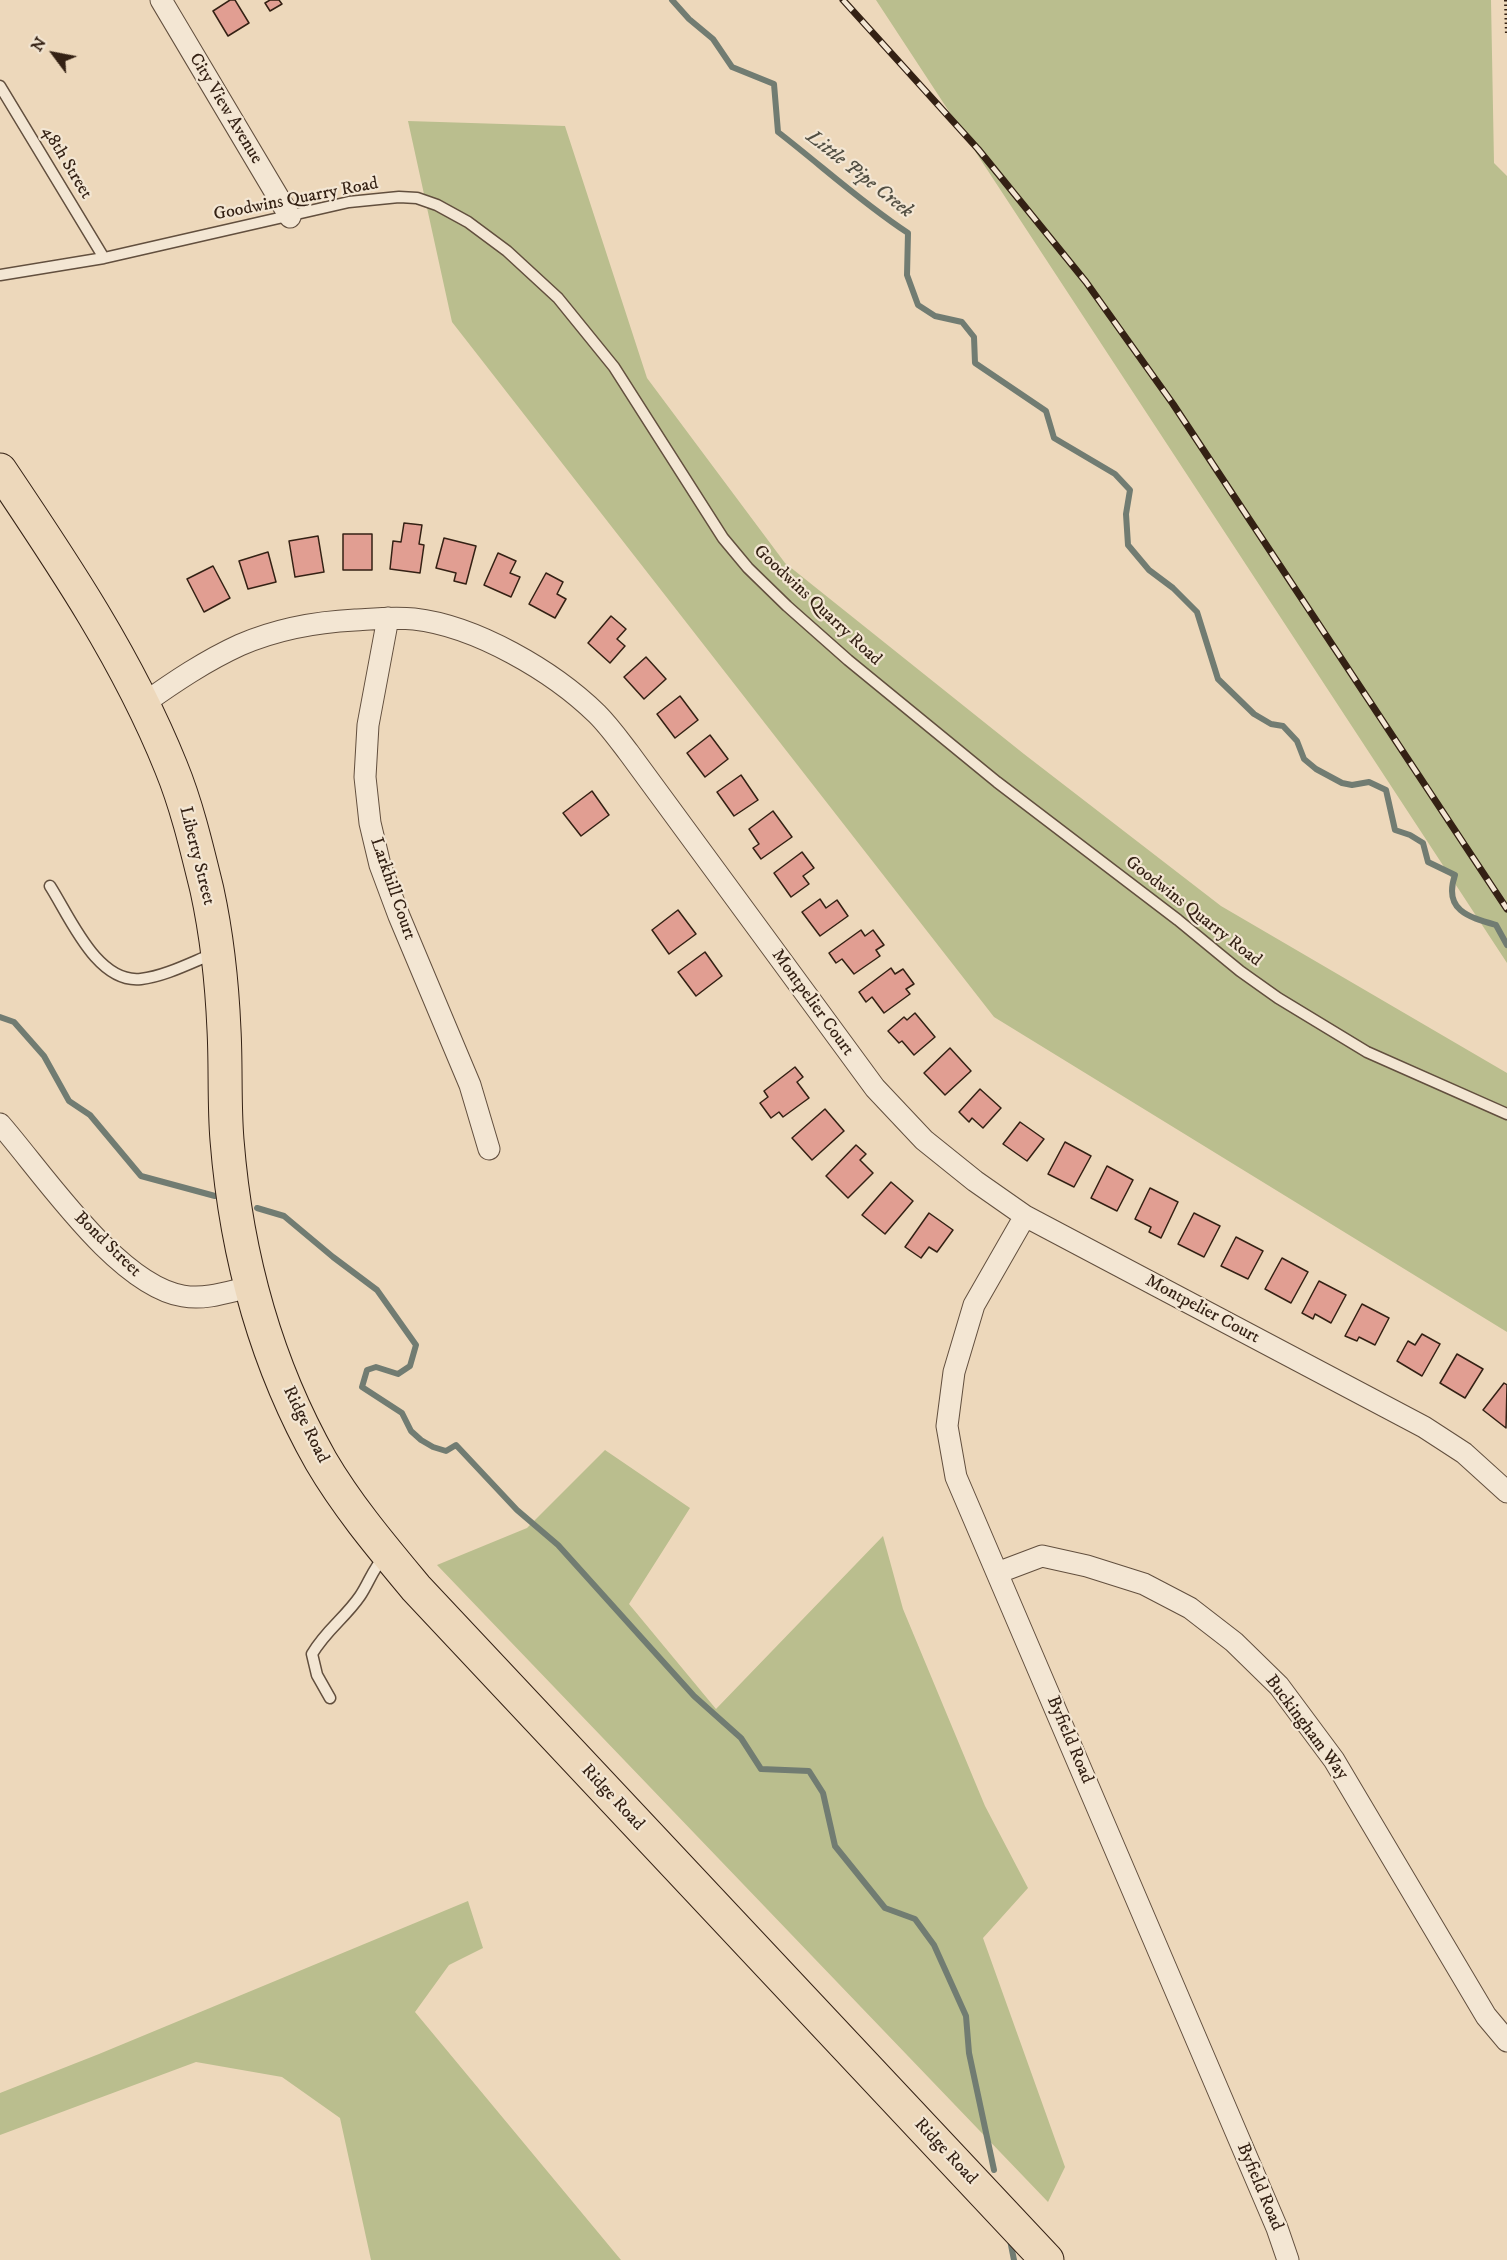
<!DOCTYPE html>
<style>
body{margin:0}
#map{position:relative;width:1507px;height:2260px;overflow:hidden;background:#edd8bb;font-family:"IM FELL DW Pica",serif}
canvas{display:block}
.north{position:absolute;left:24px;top:24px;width:60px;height:60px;-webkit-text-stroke:4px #f3e6d3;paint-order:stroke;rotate:302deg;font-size:16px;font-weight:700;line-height:24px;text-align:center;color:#342114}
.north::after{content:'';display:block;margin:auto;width:21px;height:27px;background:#342114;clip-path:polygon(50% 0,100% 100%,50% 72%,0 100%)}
</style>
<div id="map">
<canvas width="1507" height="2260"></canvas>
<div class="north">N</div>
</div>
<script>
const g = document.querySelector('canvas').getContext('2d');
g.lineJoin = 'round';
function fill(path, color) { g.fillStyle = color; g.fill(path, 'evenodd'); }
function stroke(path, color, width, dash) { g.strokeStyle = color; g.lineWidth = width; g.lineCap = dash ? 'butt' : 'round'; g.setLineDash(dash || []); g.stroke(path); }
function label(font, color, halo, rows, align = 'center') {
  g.font = font + ' "IM FELL DW Pica",serif'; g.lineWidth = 4.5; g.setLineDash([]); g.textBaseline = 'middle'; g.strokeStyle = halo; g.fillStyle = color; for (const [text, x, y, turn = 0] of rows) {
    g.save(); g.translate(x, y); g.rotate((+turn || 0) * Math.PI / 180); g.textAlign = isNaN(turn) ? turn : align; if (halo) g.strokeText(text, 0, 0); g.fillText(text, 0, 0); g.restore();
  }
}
const green = new Path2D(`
 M876 0H1491L1494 163 1507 176V963Z
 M408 121 565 126 647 378 785 563 1024 754 1221 906 1507 1073V1332L994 1017 452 322Z
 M605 1450 690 1508 629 1604 716 1709 883 1536 903 1609 985 1806 1028 1888 983 1938 1065 2167 1048 2202 437 1565 527 1528Z
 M468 1901 483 1948 449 1965 415 2012 621 2260H371L340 2118 282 2077 196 2062 0 2135V2093L99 2054Z`);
const stream = new Path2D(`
 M672 0 689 19 713 39 732 67 774 84 778 132C822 166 862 203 908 233L907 275 918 305 935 316 962 322 974 337 975 363 1046 411 1054 438 1115 474 1130 490 1126 514 1128 545 1149 570 1173 588 1197 612 1218 679 1254 714 1271 724 1283 726 1297 741 1304 759 1316 769 1342 783 1352 785 1369 782 1386 790 1395 830 1410 835 1423 843 1428 862 1455 875C1443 910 1468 917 1496 925L1507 945
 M0 1017 14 1022 44 1056 69 1101 90 1115 141 1176 215 1196
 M257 1208 284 1216 333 1257 377 1290 416 1345 410 1366 398 1374 376 1367 367 1370 362 1387 402 1413 411 1431 421 1440 433 1447 446 1451 456 1445 517 1510 558 1545 694 1696 741 1738 761 1769 809 1771 823 1793 835 1846 885 1908 915 1919 934 1945 966 2016 969 2053 994 2170
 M1010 2240 1014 2260`);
const building = new Path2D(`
 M230 0H235L249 23 228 36 213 11Z
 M270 0H279L282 4 270 11 265 3Z
 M404 523 422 525 419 544 424 545 420 573 390 569 393 541 401 542Z
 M343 534H372V570H343Z
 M318 536 324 572 295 577 289 541Z
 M444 538 476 546 466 584 454 581 456 573 436 568Z
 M268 552 276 582 248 589 239 561Z
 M498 553 516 561 510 573 520 577 511 597 484 585Z
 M213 566 230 598 204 612 187 579Z
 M546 573 563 582 557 594 566 599 555 618 529 604Z
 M611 616 626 629 617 639 625 646 610 663 588 643Z
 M646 657 666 679 644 699 624 677Z
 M680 696 698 720 675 738 657 714Z
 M710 735 728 759 705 777 687 753Z
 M741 775 758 800 734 816 717 792Z
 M592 791 609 815 581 836 563 813Z
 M773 811 792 837 761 859 753 848 759 844 749 829Z
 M802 852 814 868 803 876 809 884 791 897 774 873Z
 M820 899 826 908 837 900 848 916 820 936 802 912Z
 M678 910 696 934 669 954 652 930Z
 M861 930 865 936 873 930 884 945 876 950 880 956 854 974 842 959 836 963 829 953Z
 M705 952 722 976 696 996 678 972Z
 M891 968 895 974 903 969 914 984 906 989 910 994 884 1013 872 997 866 1002 859 992Z
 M915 1013 935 1037 914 1055 902 1041 899 1043 888 1031 904 1017 907 1020Z
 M950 1048 971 1071 945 1095 924 1073Z
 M795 1067 803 1077 797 1082 809 1098 783 1117 779 1112 771 1118 760 1103 768 1097 764 1091Z
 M980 1089 1001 1108 983 1128 972 1118 969 1122 959 1112Z
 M825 1109 844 1131 812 1160 792 1138Z
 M1020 1122 1044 1139 1027 1161 1003 1144Z
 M1065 1142 1091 1156 1074 1187 1048 1174Z
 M856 1145 866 1154 860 1160 873 1173 848 1198 826 1176Z
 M1107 1166 1133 1180 1117 1211 1091 1198Z
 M891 1182 913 1201 885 1234 862 1215Z
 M1150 1188 1178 1202 1161 1238 1149 1232 1151 1227 1135 1219Z
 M929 1213 953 1230 937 1252 929 1247 921 1258 905 1247Z
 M1194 1213 1220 1226 1204 1257 1178 1244Z
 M1236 1237 1263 1251 1248 1279 1221 1266Z
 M1282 1258 1308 1272 1291 1303 1265 1289Z
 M1319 1281 1346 1295 1331 1323 1315 1314 1313 1319 1302 1313Z
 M1362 1304 1389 1318 1375 1345 1359 1337 1357 1341 1345 1336Z
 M1422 1334 1440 1344 1422 1376 1397 1361 1408 1341 1415 1345Z
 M1457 1354 1483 1369 1465 1398 1440 1383Z
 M1504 1383 1507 1385 1506 1428 1483 1410Z`);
const path = new Path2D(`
 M1506 0 1507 35`);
const service = new Path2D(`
 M0 86 104 258
 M0 275 104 258 349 202 399 197 417 198 437 205 468 222 507 251 558 298 614 367 723 538 748 568 787 606 848 660 997 782 1178 920 1240 971 1278 998 1367 1052 1507 1114
 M50 886C70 917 97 984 141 979 166 976 192 962 215 953
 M330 1698 317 1675 312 1654C326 1630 345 1618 360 1596 369 1583 373 1568 385 1556`);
const minor = new Path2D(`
 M161 0 290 217
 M388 618 368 725 365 777 370 823 380 865 399 916 470 1085 489 1149
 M143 704C174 682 205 661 240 645 277 629 315 622 355 620 374 619 395 617 414 619 476 626 553 671 597 714 609 726 619 740 629 753L875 1088 924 1140 975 1181 1025 1216 1424 1427 1464 1453 1507 1492
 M0 1124C43 1173 117 1285 183 1296 206 1300 228 1292 250 1287
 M1025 1216 974 1305 954 1372 947 1426 956 1477 1277 2228 1288 2260
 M997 1573 1042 1556 1087 1566 1144 1584 1190 1608 1234 1642 1279 1686 1334 1760 1486 2016 1507 2041`);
const trunk = new Path2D(`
 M0 470C64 565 128 660 171 767 187 806 197 849 207 890 217 936 222 983 224 1030 226 1067 224 1104 227 1140 236 1253 265 1362 321 1461 348 1507 382 1547 416 1588L1047 2260`);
const rail = new Path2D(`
 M843 0 978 149 1086 282 1173 404 1507 909`);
const streetNames = [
 ["City View Avenue",225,109,59],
 ["48th Street",66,163,59],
 ["Goodwins Quarry Road",296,200,-11],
 ["Goodwins Quarry Road",817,606,43],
 ["Liberty Street",196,856,76],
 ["Larkhill Court",392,889,71],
 ["Goodwins Quarry Road",1193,912,38],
 ["Montpelier Court",812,1003,54],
 ["Bond Street",107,1245,44],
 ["Montpelier Court",1202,1310,28],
 ["Ridge Road",305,1425,64],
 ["Buckingham Way",1306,1728,53],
 ["Byfield Road",1069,1740,67],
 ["Ridge Road",612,1798,47],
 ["Ridge Road",945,2152,47],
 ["Byfield Road",1259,2187,67]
];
const waterNames = [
 ["Little Pipe Creek",859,175,38]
];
fill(green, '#babe8e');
stroke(stream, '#717c72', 6);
fill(building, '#e19e92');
stroke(building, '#342114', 1.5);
stroke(service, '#624f3e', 13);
stroke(minor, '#624f3e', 23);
stroke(trunk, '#342114', 35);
stroke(path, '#342114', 4, [1.5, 3]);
stroke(service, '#f3e6d3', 10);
stroke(minor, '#f3e6d3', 21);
stroke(trunk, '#edd8bb', 33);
stroke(rail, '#342114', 7);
stroke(rail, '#f3e6d3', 4.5, [14]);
label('18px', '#342114', '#f3e6d3', streetNames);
label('italic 20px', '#524f43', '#f3e6d3', waterNames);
</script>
